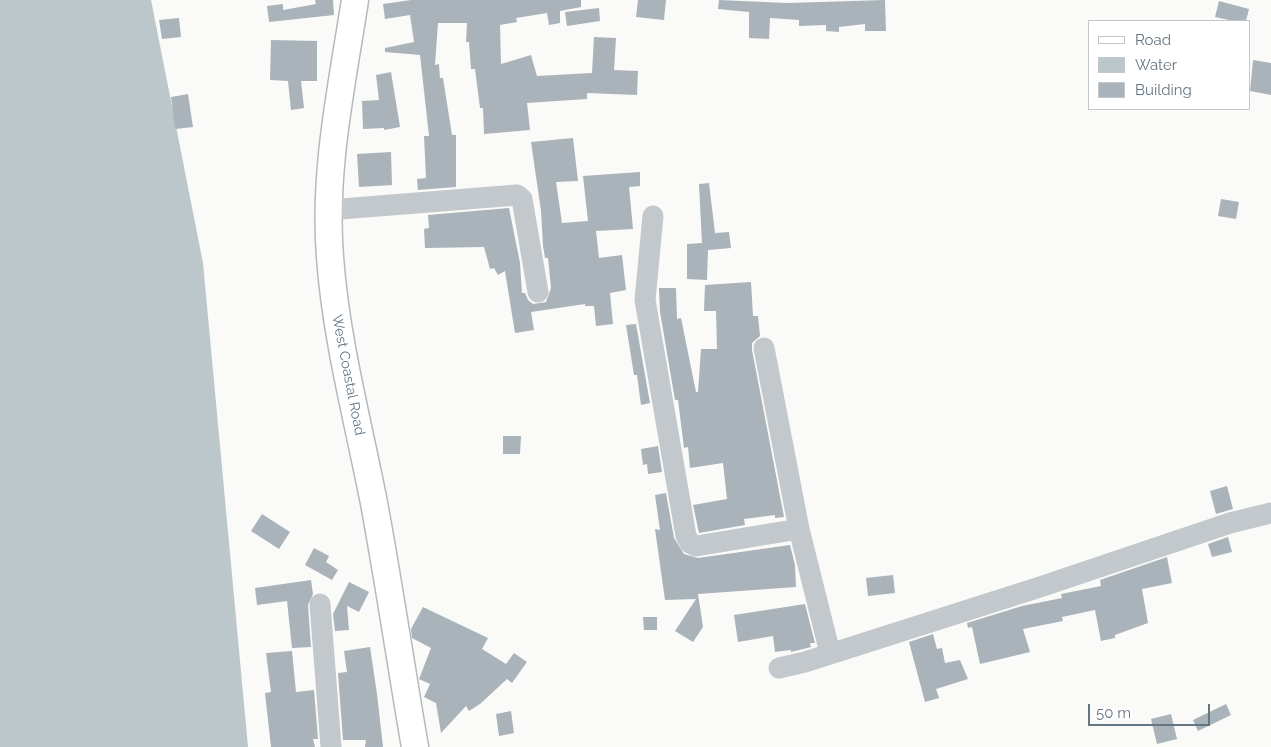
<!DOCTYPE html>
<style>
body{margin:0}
#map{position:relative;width:1271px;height:747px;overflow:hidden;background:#fafaf8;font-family:Raleway,sans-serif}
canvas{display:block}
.legend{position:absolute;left:1088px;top:20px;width:162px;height:90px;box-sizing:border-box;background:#fff;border:1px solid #c1c8cd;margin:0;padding:6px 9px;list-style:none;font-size:15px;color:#657683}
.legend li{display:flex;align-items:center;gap:10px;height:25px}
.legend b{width:25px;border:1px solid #c1c8cd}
.scale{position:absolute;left:1088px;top:704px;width:122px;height:22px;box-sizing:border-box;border:2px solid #657683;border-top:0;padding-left:6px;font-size:15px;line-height:18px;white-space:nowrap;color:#657683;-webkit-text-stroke:4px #fff;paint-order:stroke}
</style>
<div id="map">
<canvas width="1271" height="747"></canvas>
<ul class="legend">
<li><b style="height:6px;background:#fff"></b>Road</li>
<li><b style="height:14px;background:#bbc7cb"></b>Water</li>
<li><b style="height:14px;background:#aab3b9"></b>Building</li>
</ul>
<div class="scale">50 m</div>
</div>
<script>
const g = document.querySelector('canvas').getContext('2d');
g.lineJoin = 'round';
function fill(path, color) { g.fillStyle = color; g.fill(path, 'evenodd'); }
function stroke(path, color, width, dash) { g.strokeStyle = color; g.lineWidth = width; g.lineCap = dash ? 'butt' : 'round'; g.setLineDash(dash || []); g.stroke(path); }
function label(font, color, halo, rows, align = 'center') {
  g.font = font + ' Raleway,sans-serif'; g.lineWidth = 5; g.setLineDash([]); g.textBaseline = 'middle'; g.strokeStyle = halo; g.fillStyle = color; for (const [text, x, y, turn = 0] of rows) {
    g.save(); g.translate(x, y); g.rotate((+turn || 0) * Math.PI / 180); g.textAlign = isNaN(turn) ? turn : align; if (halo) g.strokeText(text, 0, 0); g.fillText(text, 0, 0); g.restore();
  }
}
const water = new Path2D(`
 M0 0H151L203 263 248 747H0Z`);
const building = new Path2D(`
 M315 0H333L334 15 269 22 267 6 283 4V10L316 4Z
 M411 0H581V7L560 11V23L549 25 547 13 516 18 517 22 500 25 501 64 531 55 537 76 592 73 594 37 616 38 614 70 638 71 637 95 587 93V99L527 103 530 130 484 134 483 108H480L475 69H471L469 42H466L467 23H438L435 65 439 64 440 78H443L452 135H456V187L418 190 417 179 426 178 424 136H429L420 55 385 52V48L414 42 410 15 385 19 383 4Z
 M638 0H666L664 20 636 17Z
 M719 0 787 3 885 0 886 31H865V24L839 27V32L826 31V25L799 26V20L770 18 769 39 749 38V12L718 9Z
 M1219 1 1249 9 1246 21H1234L1215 17Z
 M599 8 600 21 567 26 565 12Z
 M179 18 181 37 162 39 159 20Z
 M271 40 317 41V81H301L304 108 291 110 288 81 270 80Z
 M1253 60 1271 63V95L1250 91Z
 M391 72 400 127 384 130V128L363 129 362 101 379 100 376 75Z
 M188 94 193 127 175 129 171 97Z
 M573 138 578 181 556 182 562 223 588 221 583 176 640 172V186L629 187 633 229 596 231 599 258 622 255 626 290 610 293 613 324 596 326 594 306H585V304L531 312 534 330 515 333 505 271 498 275 494 268 490 269 484 247 425 248 424 229 429 228 428 215 509 208 520 263 522 293H525L528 300 533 304 546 302 551 288 548 258H545L543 246 541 211 531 142Z
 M391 152 392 185 359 187 357 154Z
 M709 183 715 233 729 232 731 248 708 250 707 280 687 279V244L702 243 699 184Z
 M1221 199 1239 202 1236 219 1218 216Z
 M751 282 753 316H758L760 336 752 343V350L784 517 775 518V515L744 519 745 525 699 533 693 505 727 499 723 463 690 468 688 447 684 448 678 400H675L660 312 659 288H676L677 319 681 318 696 392H698L701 349H717L716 311H704L705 285Z
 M636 324 650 403 641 405 637 375H634L626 325Z
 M503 436H521L520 454H503Z
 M658 446 662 472 648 474 647 464 643 465 641 449Z
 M1227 486 1233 509 1216 514 1210 491Z
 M666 493 674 538 684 554 698 558 790 545 795 565 796 587 698 594 703 627 693 642 675 631 696 599 665 600 655 529 660 530 655 495Z
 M262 514 290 532 279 549 251 531Z
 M1228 537 1232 552 1212 557 1208 544Z
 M314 548 329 556 326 562 338 570 332 580 305 565Z
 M1167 557 1172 583 1142 589 1148 623 1115 635V638L1101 641 1095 610 1062 617 1063 621 1023 629 1030 652 980 664 972 627 968 628 967 623 1022 606 1062 598 1061 594 1101 586 1100 580Z
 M893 575 895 593 868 596 866 578Z
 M311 580 313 594 308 605 311 647 292 648 287 601 257 605 255 588Z
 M349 582 369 592 359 612 347 606 349 630 335 631 333 614Z
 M805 604 815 643H810L811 647 791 652V650L775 652 773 636 738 642 734 615Z
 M423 607 488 638 482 649 506 664 514 653 527 662 512 683 507 679 480 704 469 711 466 706 441 733 436 703 424 697 430 684 419 679 431 648 412 638 411 629Z
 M643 617H657V630H644Z
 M933 634 937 649 942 648 945 663 960 660 968 679 936 689 939 698 925 702 909 642Z
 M370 647 377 694 383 747H365L366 740H343L338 673 347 672 344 651Z
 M292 651 296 692 314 690 318 739H313L315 747H271L265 693 271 692 266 653Z
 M1226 704 1231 715 1198 731 1193 720Z
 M511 711 514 733 499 736 496 714Z
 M1171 714 1177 739 1157 744 1151 719Z`);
const minor = new Path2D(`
 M328 210 517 195 522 199 538 292
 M653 216 645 300 686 536 690 543 696 546 799 529
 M764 348 799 529 830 653
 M320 604 331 747
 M779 668 805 662 1040 587 1230 523 1271 513`);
const major = new Path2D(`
 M355 0C342 85 323 171 330 257 336 340 358 421 374 503 389 584 401 666 415 747`);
const streetNames = [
 ["West Coastal Road",348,375,79]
];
fill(water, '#bbc7cb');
fill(building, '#aab3b9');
stroke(major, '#b5babe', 29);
stroke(minor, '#c3c8cc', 21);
stroke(major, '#fff', 26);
label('14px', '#657683', '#fff', streetNames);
</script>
